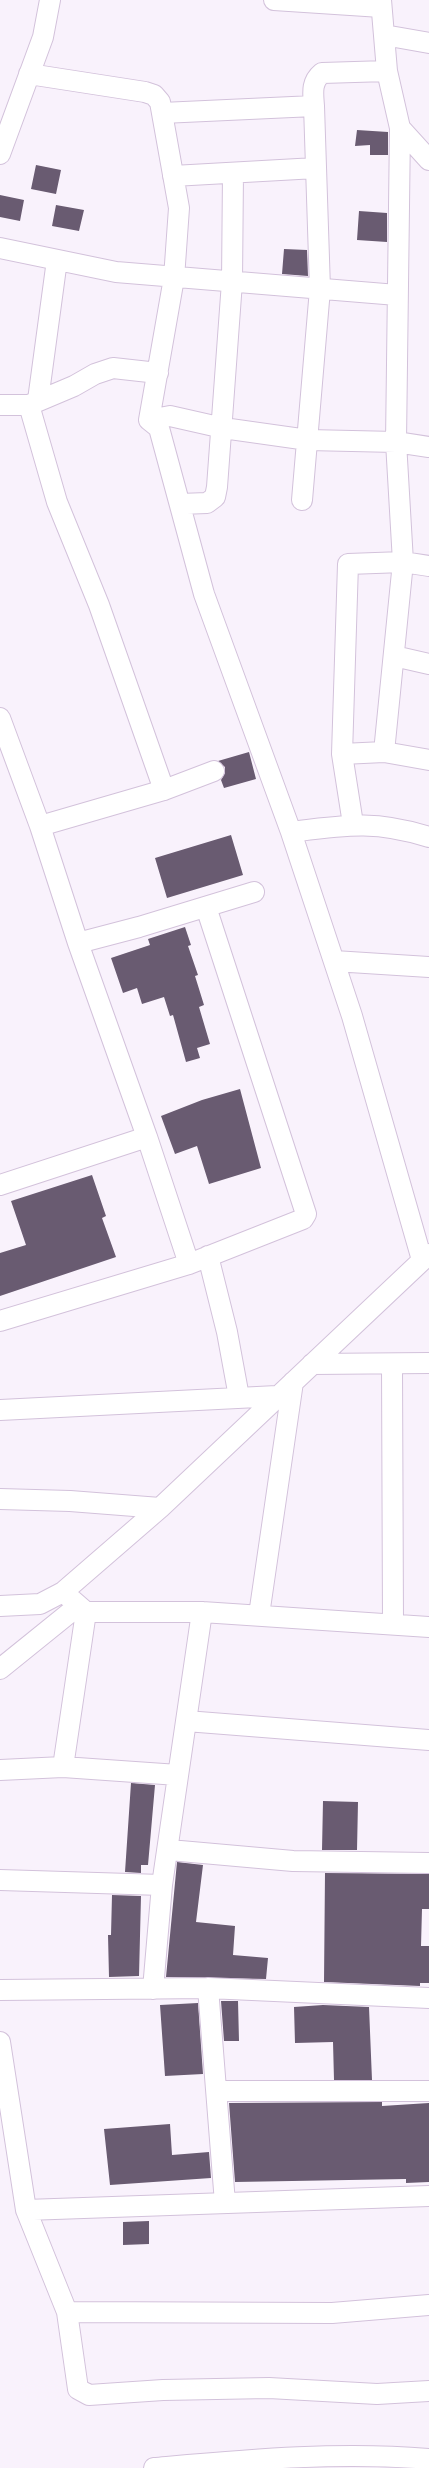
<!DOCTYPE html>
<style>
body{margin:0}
canvas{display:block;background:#f9f2fc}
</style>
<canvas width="429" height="2468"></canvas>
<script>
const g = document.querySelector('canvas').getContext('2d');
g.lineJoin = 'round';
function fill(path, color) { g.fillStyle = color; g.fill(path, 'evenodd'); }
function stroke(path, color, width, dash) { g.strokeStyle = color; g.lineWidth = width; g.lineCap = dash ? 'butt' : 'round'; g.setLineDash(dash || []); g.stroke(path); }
const building = new Path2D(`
 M357 130 388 132V155H370V145L355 146Z
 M36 165 61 170 56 194 31 189Z
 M0 195 24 200 20 221 0 217Z
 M56 205 84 210 79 231 52 226Z
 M359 211 387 213V242L357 240Z
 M284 249 307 250 308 276 282 274Z
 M249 752 256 779 224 788 221 780 225 773V767L218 761Z
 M231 835 243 875 167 898 155 858Z
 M185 927 191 945 188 946 198 975 195 976 204 1005 199 1007 210 1044 197 1048 200 1058 186 1062 173 1015 170 1016 164 997 142 1004 137 988 123 993 111 958 150 945 148 939Z
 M240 1089 261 1168 209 1184 197 1146 175 1154 161 1116 202 1100Z
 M92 1175 106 1216 102 1218 116 1257 0 1296V1253L26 1245 11 1201Z
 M131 1783 155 1785 148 1865H141V1873L125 1872Z
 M323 1801 358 1802 357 1850H322Z
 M177 1862 203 1865 196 1922 235 1926 233 1955 268 1958 266 1979 166 1977Z
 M325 1873 429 1874V1909H422L421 1946H429V1983H420V1986L324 1982Z
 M112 1895 141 1896 139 1976 109 1977 108 1935H111Z
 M221 2001H238L239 2041H224Z
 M198 2003 203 2074 165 2076 160 2005Z
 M323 2005 369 2007 372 2080H334L333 2042 295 2043 294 2007Z
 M382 2102V2106L429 2103V2182L406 2183V2179L235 2182 229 2103Z
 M170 2124 172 2155 209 2152 211 2178 110 2185 104 2129Z
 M149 2221V2244L123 2245V2222Z`);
const minor = new Path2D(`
 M274 0 381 7
 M381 0 387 71 400 128 396 442 403 562 384 752
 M384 35 429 43
 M29 74 145 92 154 95 160 102 179 208 174 278 149 420 170 416 223 428 308 440 396 442 429 447
 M162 113 314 106C313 93 311 82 322 73L387 71
 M400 128 429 160
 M0 154 43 37 50 0
 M173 176 316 168
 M0 248 116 272 397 295
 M38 400 57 260
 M0 405H29L74 386 95 374 113 368 158 373
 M29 405 57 502 99 605 164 790
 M149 420 159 428 204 594 291 832
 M302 500 320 289 314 106
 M180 504 207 503 215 497 217 487 232 282 233 173
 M394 656 429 664
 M0 718 40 826 78 943 147 1137 189 1264
 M342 754 384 752 429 760
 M353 824 342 754 348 564 403 562 429 566
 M40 826 164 790 214 771
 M78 943 139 927 254 892
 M334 961 429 967
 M0 1185 147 1137
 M208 1256 227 1332 239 1397
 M422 1260 352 1016 291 832C346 825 375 820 429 837
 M0 1321 189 1264 303 1219 306 1214 206 907
 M312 1364 429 1363
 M392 1365 393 1624
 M0 1410 277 1396
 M0 1499 70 1501 160 1508
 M63 1592 86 1612H202L429 1627
 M0 1606 40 1604 63 1592 160 1508 429 1254
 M259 1615 293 1382
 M0 1669 78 1606
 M186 1721 429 1740
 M63 1767 86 1612
 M0 1770 63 1767 178 1775
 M169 1850 293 1861 429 1863
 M0 1880 162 1885
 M208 1988 225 2203
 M153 1989 162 1885 202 1612
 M0 1990 208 1988 429 1998
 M0 2042 26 2210 67 2312 78 2389 89 2395 163 2390 269 2388 377 2394 429 2391
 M218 2091H429
 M26 2210 429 2196
 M67 2312 332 2313 429 2305
 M154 2468C245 2460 338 2451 429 2459`);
fill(building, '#695b71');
stroke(minor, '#d3c2db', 22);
stroke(minor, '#fff', 20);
</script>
